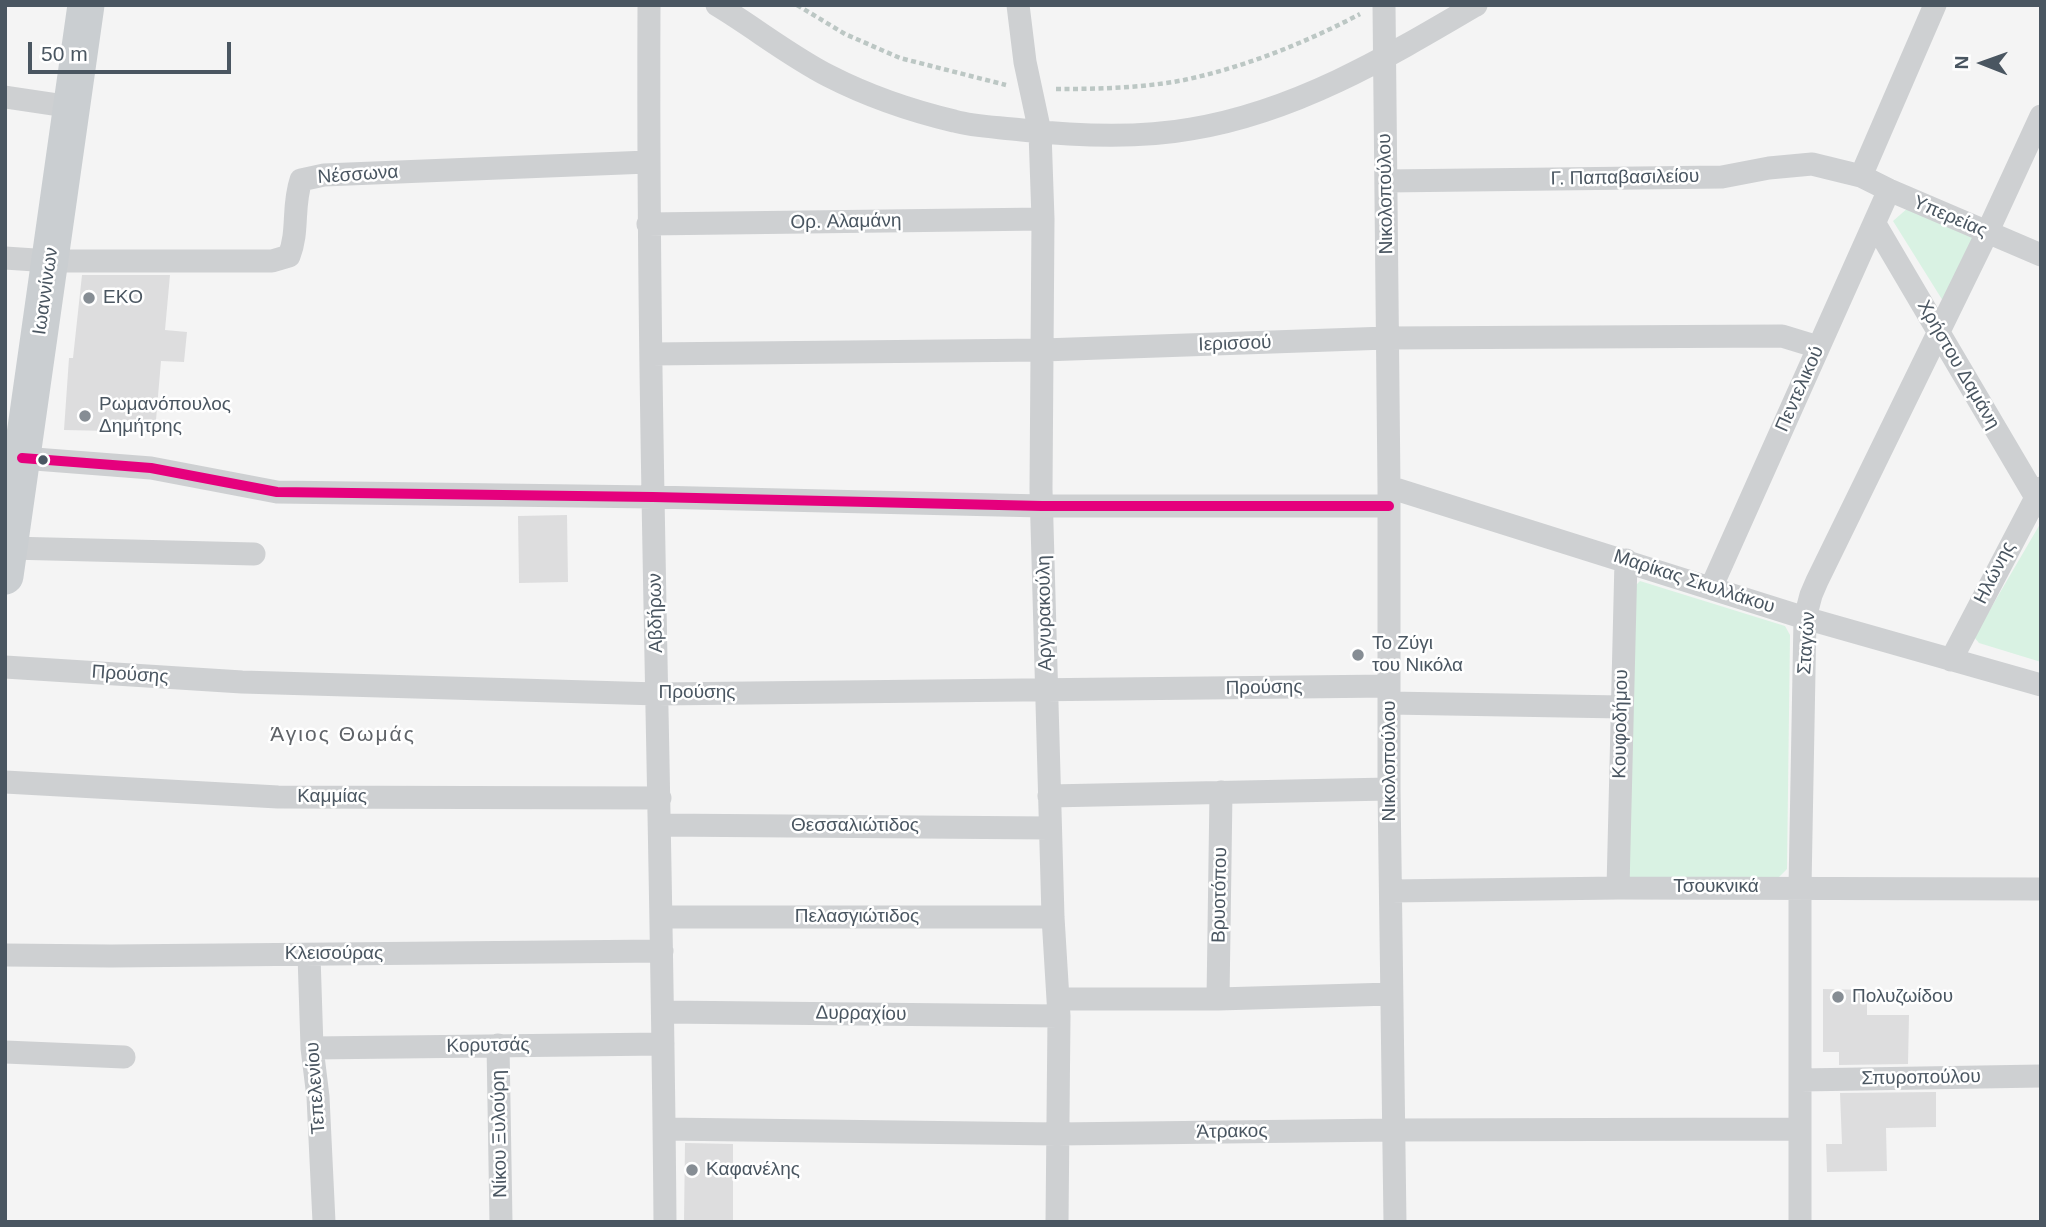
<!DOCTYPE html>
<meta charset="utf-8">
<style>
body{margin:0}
#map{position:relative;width:2046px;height:1227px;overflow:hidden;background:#f4f4f4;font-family:Arial,sans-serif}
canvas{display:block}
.frame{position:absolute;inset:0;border:7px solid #4a5661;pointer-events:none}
.north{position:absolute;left:1948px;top:28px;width:70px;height:70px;-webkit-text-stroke:5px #fff;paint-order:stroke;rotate:271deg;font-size:19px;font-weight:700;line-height:28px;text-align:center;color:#4a5661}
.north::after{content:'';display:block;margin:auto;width:24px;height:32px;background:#4a5661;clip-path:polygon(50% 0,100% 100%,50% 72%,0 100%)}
.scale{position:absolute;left:28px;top:42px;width:203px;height:32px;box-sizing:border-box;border:4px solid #4a5661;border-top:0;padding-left:9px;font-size:21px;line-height:24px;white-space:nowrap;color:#4a5661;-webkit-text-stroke:5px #fff;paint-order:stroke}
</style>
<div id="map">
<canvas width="2046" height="1227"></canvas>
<div class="frame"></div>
<div class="north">N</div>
<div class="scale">50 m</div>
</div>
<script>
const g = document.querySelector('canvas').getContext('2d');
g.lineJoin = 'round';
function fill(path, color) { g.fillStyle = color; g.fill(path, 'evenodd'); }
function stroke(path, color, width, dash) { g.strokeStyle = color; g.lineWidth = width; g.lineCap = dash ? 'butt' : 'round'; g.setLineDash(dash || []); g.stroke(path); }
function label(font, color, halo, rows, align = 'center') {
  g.font = font + ' Arial,sans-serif'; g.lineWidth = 5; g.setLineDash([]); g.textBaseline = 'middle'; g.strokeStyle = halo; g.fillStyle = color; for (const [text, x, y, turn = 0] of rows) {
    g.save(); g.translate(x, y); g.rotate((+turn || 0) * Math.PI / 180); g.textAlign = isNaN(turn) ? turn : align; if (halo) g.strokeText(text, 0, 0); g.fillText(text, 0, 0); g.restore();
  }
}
const green = new Path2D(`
 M1909 207 1975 238 1943 301 1893 221Z
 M2040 524 2041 525V662L1979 643 1974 637Z
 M1640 581 1785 626 1790 635 1787 869 1778 878H1629L1632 589Z`);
const building = new Path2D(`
 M82 275H170L165 330 187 332 184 362 161 361 155 432 64 430 69 358H73Z
 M567 515 568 582 519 583 518 516Z
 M1823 989 1867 990V1015H1909L1908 1064 1839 1065V1052H1823Z
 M1936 1092V1127L1886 1128 1887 1171 1827 1172 1826 1144H1842L1840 1093Z
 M685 1143 733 1144V1222H684Z`);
const path = new Path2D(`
 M797 5 845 34 900 58 1006 85
 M1056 89C1099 89 1142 88 1184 80 1245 67 1305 43 1360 14`);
const street = new Path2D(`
 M649 5C647 411 662 816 665 1222
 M717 5C755 28 790 56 829 76 868 96 912 111 954 121 976 127 999 127 1022 130 1077 136 1136 139 1191 129 1295 112 1386 58 1476 5
 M1018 5 1025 62 1040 132 1043 219 1041 489 1053 917 1059 1016 1057 1222
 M1384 5 1389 487V789L1395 1222
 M5 97 72 107
 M1861 176 1935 5
 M1386 181 1722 177 1769 168 1812 164 1861 176 1889 190 2041 255
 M648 224 1043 219
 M1875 224 2041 506
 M5 258 50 261H272L289 256C299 231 292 207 301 180L324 175 648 162
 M651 354 1043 350 1387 338 1782 336 1818 347
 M22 458 151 468 277 492 653 497 1042 506H1389
 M1389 487 1805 618 2041 685
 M9 548 254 554
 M1711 588 1889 190
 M1951 660 2041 488
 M5 667 242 682 658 694 1389 686
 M1389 703 1622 707
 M5 782 278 797 660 798
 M1049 796 1389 789
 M660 825 1050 828
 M1618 888 1626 560
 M1391 891 1618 888 2041 889
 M661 917H1053
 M5 955 111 956 662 951
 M309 955 312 1048 318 1097 324 1222
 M1059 999H1218L1391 994
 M1218 999 1221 792
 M663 1012 1059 1016
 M498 1045 501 1222
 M312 1048 663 1044
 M5 1052 124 1057
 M1801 1080 2041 1076
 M664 1129 1057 1134 1394 1130 1800 1129
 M1800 1222V887L1805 618 1811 595 1817 581 1987 233 2041 116`);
const primary = new Path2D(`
 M5 576 86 5`);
const bus1 = new Path2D(`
 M22 458 151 468 277 492 653 497 1042 506H1389`);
const markers = [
 [89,298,7,"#868d94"],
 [85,416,7,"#868d94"],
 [43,460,6,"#4a5661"],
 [1358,655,7,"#868d94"],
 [1838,997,7,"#868d94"],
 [692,1170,7,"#868d94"]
];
const streetNames = [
 ["Νέσσωνα",358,175,-4],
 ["Γ. Παπαβασιλείου",1625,178,-1],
 ["Νικολοπούλου",1386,194,-91],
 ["Υπερείας",1950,217,23],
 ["Ορ. Αλαμάνη",846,222,-1],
 ["Ιωαννίνων",46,291,-82],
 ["Ιερισσού",1235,344,-2],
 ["Χρήστου Δαμάνη",1958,365,60],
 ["Πεντελικού",1800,389,-66],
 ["Ηλώνης",1995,573,-63],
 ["Μαρίκας Σκυλλάκου",1694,582,18],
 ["Αβδήρων",656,613,-91],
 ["Αργυρακούλη",1045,613,-91],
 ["Σταγών",1807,643,-86],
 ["Προύσης",130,675,4],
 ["Προύσης",1264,688,-1],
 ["Προύσης",697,693],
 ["Κουφοδήμου",1621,724,-89],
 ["Νικολοπούλου",1390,761,-90],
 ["Καμμίας",332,797],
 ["Θεσσαλιώτιδος",855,826],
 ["Τσουκνικά",1716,887],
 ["Βρυοτόπου",1220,895,-89],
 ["Πελασγιώτιδος",857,917],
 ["Κλεισούρας",334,954],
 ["Δυρραχίου",861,1014,1],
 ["Κορυτσάς",488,1046,-1],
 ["Σπυροπούλου",1921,1078,-1],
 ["Τεπελενίου",316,1088,-94],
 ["Άτρακος",1232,1132,-1],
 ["Νίκου Ξυλούρη",500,1134,-91]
];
const poiNames = [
 ["EKO",103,298],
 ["Ρωμανόπουλος",99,405],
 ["Δημήτρης",99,427],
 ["Το Ζύγι",1372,644],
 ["του Νικόλα",1372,666],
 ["Πολυζωίδου",1852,997],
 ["Καφανέλης",706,1170]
];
const neighbourhoodNames = [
 ["Άγιος Θωμάς",343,735]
];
fill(green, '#d9f2e3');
fill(building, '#ddddde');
stroke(path, '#bcc7c4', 4.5, [5, 3.5]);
stroke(street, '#ced0d2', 23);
stroke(primary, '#caced1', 37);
stroke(bus1, '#e5007d', 10);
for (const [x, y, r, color] of markers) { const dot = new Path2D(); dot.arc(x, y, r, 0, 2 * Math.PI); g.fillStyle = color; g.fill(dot); stroke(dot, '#fff', 2.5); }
label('19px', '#4a5661', '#fff', streetNames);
label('19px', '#4a5661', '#fff', poiNames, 'left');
g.letterSpacing = '2px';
label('21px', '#5f6368', '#fff', neighbourhoodNames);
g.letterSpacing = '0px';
</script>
